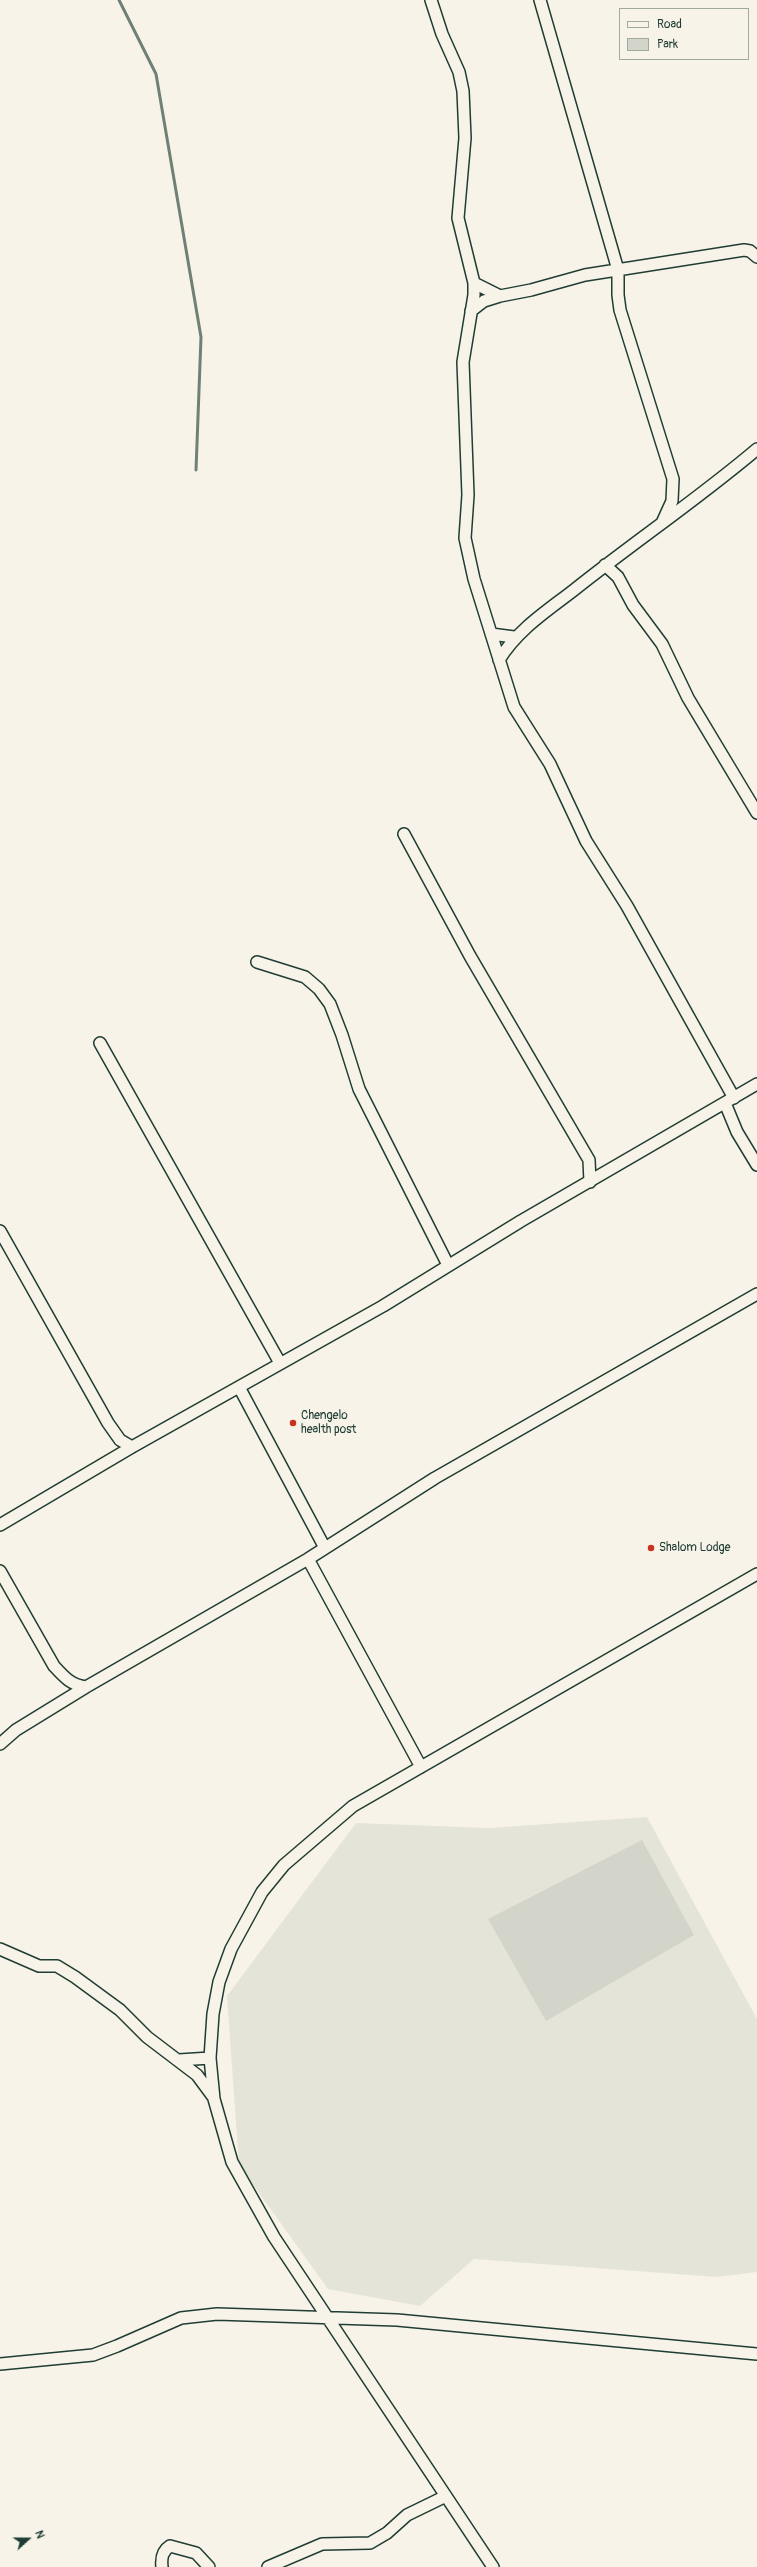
<!DOCTYPE html>
<style>
body{margin:0}
#map{position:relative;width:757px;height:2567px;overflow:hidden;background:#f7f3e8;font-family:Pangolin,sans-serif}
canvas{display:block}
.legend{position:absolute;left:619px;top:8px;width:130px;height:52px;box-sizing:border-box;background:#f7f3e8;border:1px solid #a1aaa0;margin:0;padding:5px 7px;list-style:none;font-size:12px;color:#1f3d34}
.legend li{display:flex;align-items:center;gap:8px;height:20px}
.legend b{width:20px;border:1px solid #a1aaa0}
.north{position:absolute;left:8px;top:2519px;width:40px;height:40px;-webkit-text-stroke:3px #f7f3e8;paint-order:stroke;rotate:69deg;font-size:11px;font-weight:700;line-height:16px;text-align:center;color:#1f3d34}
.north::after{content:'';display:block;margin:auto;width:14px;height:18px;background:#1f3d34;clip-path:polygon(50% 0,100% 100%,50% 72%,0 100%)}
</style>
<div id="map">
<canvas width="757" height="2567"></canvas>
<ul class="legend">
<li><b style="height:5px;background:#f7f3e8"></b>Road</li>
<li><b style="height:11px;background:#d3d5ca"></b>Park</li>
</ul>
<div class="north">N</div>
</div>
<script>
const g = document.querySelector('canvas').getContext('2d');
g.lineJoin = 'round';
function fill(path, color) { g.fillStyle = color; g.fill(path, 'evenodd'); }
function stroke(path, color, width, dash) { g.strokeStyle = color; g.lineWidth = width; g.lineCap = dash ? 'butt' : 'round'; g.setLineDash(dash || []); g.stroke(path); }
function label(font, color, halo, rows, align = 'center') {
  g.font = font + ' Pangolin,sans-serif'; g.lineWidth = 3; g.setLineDash([]); g.textBaseline = 'middle'; g.strokeStyle = halo; g.fillStyle = color; for (const [text, x, y, turn = 0] of rows) {
    g.save(); g.translate(x, y); g.rotate((+turn || 0) * Math.PI / 180); g.textAlign = isNaN(turn) ? turn : align; if (halo) g.strokeText(text, 0, 0); g.fillText(text, 0, 0); g.restore();
  }
}
const built = new Path2D(`
 M647 1817 757 2019V2272L717 2277 474 2259 420 2306 328 2289 239 2165 227 1996 356 1823 489 1828Z`);
const green = new Path2D(`
 M642 1840 694 1935 546 2021 488 1919Z`);
const stream = new Path2D(`
 M119 0 156 74 201 337 196 470`);
const street = new Path2D(`
 M431 0 442 34 459 72 463 91 465 138 458 218 474 283V295L463 362 468 495 465 538 474 579 514 707 550 764 586 841 627 906 734 1098
 M540 0 618 270V295L620 310 673 479 672 501 662 523
 M474 283 500 296
 M471 311 484 301 500 296 531 290 585 275 744 250 750 251 757 257
 M605 565 618 577 633 605 662 644 688 698 757 813
 M491 634 514 637
 M499 660C517 630 547 611 574 590 634 542 698 499 757 449
 M404 834 470 956 589 1160 590 1182
 M257 962 305 977 319 989 330 1004 342 1035 359 1089 448 1265
 M100 1043 280 1363
 M725 1103 737 1132 757 1165
 M0 1231 108 1423 120 1440 132 1447
 M239 1387 325 1548
 M0 1525 132 1447 383 1306 521 1221 757 1084
 M308 1559 421 1767
 M0 1571 54 1666C64 1677 71 1685 86 1687
 M0 1744 16 1730 86 1687 308 1559 435 1478 757 1294
 M0 1949 39 1966H57L75 1977 120 2010 147 2037 197 2075 214 2098
 M179 2060 210 2058
 M0 2364 93 2355 117 2346 181 2318 217 2314 397 2320 757 2354
 M162 2567C161 2558 162 2551 170 2546L196 2553 209 2567
 M268 2567 322 2544 370 2543 387 2533 407 2515 446 2496
 M493 2567 274 2237 232 2162 214 2099 210 2058 213 2014 219 1982 231 1949 262 1892 284 1865 353 1806 757 1574`);
const markers = [
 [293,1423,4,"#c8321e"],
 [651,1548,4,"#c8321e"]
];
const poiNames = [
 ["Chengelo",301,1416],
 ["health post",301,1430],
 ["Shalom Lodge",659,1548]
];
fill(built, '#e5e4d9');
fill(green, '#d3d5ca');
stroke(stream, '#6f8077', 3);
stroke(street, '#1f3d34', 14);
stroke(street, '#f7f3e8', 11);
for (const [x, y, r, color] of markers) { const dot = new Path2D(); dot.arc(x, y, r, 0, 2 * Math.PI); g.fillStyle = color; g.fill(dot); stroke(dot, '#f7f3e8', 1.5); }
label('12px', '#1f3d34', '#f7f3e8', poiNames, 'left');
</script>
